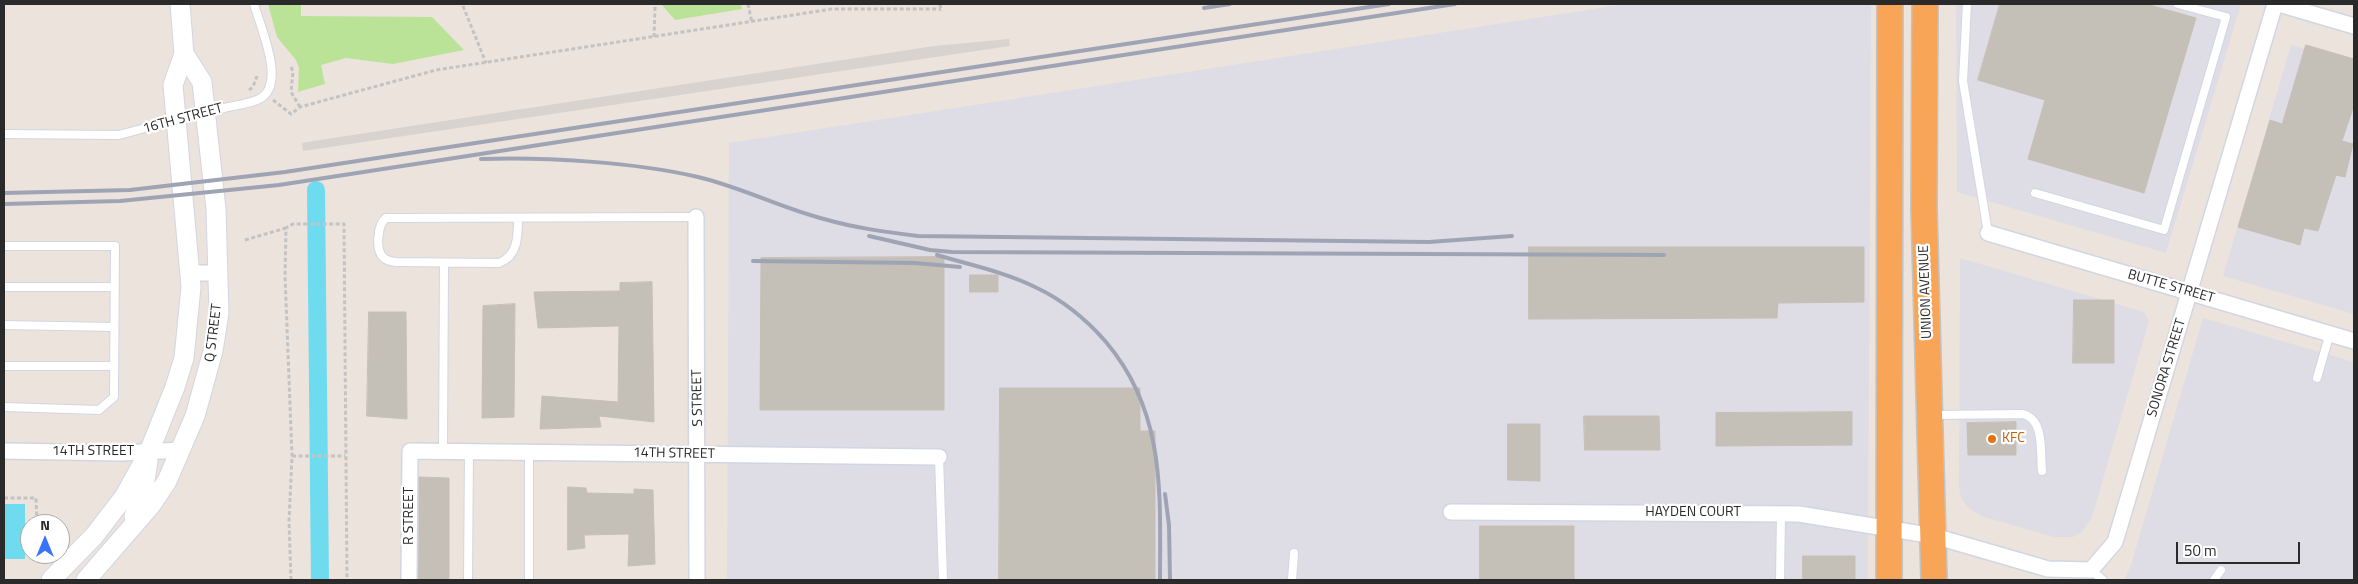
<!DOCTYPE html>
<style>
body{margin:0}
#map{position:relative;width:2358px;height:584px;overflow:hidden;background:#ece3dc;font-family:"Titillium Web",sans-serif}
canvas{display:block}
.frame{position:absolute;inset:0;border:5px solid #2a2a2a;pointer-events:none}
.north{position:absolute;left:20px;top:514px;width:50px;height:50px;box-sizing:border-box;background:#fff;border:1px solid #aaa;border-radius:50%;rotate:0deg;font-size:14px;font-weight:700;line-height:20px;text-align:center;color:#2a2a2a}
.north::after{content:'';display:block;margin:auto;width:18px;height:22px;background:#3a73fb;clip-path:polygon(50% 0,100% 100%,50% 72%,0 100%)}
.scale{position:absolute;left:2176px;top:542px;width:124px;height:22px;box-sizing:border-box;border:2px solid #2a2a2a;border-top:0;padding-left:6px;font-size:15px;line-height:18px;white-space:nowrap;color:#2a2a2a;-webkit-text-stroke:4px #fff;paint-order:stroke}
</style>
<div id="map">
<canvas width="2358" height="584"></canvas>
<div class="frame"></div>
<div class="north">N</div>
<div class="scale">50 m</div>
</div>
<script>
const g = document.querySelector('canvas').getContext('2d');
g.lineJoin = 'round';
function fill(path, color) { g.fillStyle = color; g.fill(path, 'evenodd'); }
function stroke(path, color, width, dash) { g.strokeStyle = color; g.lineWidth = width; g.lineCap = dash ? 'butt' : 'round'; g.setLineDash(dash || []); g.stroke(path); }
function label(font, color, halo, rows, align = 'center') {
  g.font = font + ' "Titillium Web",sans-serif'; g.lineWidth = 4.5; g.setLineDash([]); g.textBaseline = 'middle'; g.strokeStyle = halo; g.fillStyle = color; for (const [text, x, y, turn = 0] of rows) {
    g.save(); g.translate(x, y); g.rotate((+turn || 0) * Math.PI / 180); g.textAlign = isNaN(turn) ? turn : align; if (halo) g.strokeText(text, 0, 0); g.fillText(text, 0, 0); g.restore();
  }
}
const industrial = new Path2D(`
 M1626 4H1871L1868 580H727L729 143Z
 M1956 4H2241L2166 253 1957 192Z
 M2291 45 2354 63V314L2223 276Z
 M1960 258 2144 312 2149 321 2092 517 2083 531 2073 537H2054L1981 516 1967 507 1961 497 1959 487Z
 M2203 318 2354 362V580H2124L2131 565Z`);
const green = new Path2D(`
 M268 4H301V16L432 17 464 50 393 64 346 58 321 65 325 84 298 92 299 68 296 60 277 37Z
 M661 4H741L742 9 675 20Z`);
const plaza = new Path2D(`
 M1009 39 1010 46 303 151 302 143 320 140 934 46Z`);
const water = new Path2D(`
 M4 504H25V559H4Z`);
const canal = new Path2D(`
 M316 190 320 580`);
const building = new Path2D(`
 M2000 4H2146L2196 18 2144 193 2028 159 2045 100 1978 80Z
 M2306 45 2354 59V105L2342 141 2353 144 2345 177 2336 175 2318 231 2304 228 2300 245 2238 227 2270 120 2282 124Z
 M1529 247H1864V302L1778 303 1777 318 1529 319Z
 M944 257V410H760L761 258Z
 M970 275H998V292H970Z
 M652 282 654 422 599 416 601 427 540 429 542 396 618 402 619 326 538 328 534 292 620 291V283Z
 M2074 300H2114V363H2073Z
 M515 304 514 417 482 418 483 306Z
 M369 312H406L407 419 367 416Z
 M1000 388H1140V431H1155V580H999Z
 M1852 412V445L1716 446V413Z
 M1584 416H1659L1660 450H1585Z
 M2016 422V455H1968L1967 423Z
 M1508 424H1540V481L1508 480Z
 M419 477 449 478V580H418Z
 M568 487 586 488 587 493 634 494V489L653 490 655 564 628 566 629 534 584 535 585 548 568 550Z
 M1480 526H1574V580H1480Z
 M1803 556H1855V580H1803Z`);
const path = new Path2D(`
 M748 4 752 23
 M940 4 941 11
 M463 6 486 63
 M654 37 655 7
 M291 67 293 71 291 92 300 107
 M249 90 253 87 257 76
 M273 100 291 114 300 107 436 70 832 9H941
 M245 240 286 228
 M292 456H345
 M4 498H36L37 524
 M291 580 289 521 292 456 285 275 286 228 293 224H344L347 580`);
const service = new Path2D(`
 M1967 4 1963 81 1988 233
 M224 108C236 105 251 104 261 98 286 83 260 26 254 4
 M4 134 119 135 156 125
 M2035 193 2164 230 2226 17 2178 4
 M518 218C518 236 518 256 499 263L395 262C391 261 387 261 384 258 375 251 377 225 386 218L696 217
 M4 246H115L114 397 99 410 4 407
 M4 287H115
 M4 325 114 327
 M4 366H114
 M2317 378 2330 333
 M1932 415 2023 414C2045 420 2040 452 2042 471
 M443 451 444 263
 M939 457 943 580
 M2091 570 2103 580
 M468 580 469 452
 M529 580V452
 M1292 580 1294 553
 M1780 580 1781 514
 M2214 580 2221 570`);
const minor = new Path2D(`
 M2279 4 2354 26
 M696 217 697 580
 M1988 233 2354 341
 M190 273H219
 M4 451 121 453 182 450
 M1451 512 1799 514 1934 536 2048 569 2091 570 2115 542 2275 4
 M409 580 410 451 939 457`);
const tertiary = new Path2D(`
 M134 516 142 500 148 461
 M51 580 94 536 124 497 149 452 175 387 184 358 191 287 173 85 184 54 180 4
 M86 580 151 505 167 481 195 416 213 351 219 313 216 209 202 82 184 54`);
const trunk = new Path2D(`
 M1925 4 1924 208 1934 580
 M1889 580 1890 4`);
const rail = new Path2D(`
 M1204 8 1230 4
 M481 159C546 157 634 162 698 177 741 187 781 208 824 219 855 228 886 232 918 236L1429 242 1512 236
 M4 193 130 190 285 172 1389 4
 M4 204 120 201 279 185 1455 4
 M869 236 930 250 952 252 1664 255
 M937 255C970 265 1005 272 1035 287 1063 300 1086 319 1106 342 1166 413 1160 493 1160 580
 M753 261 915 263 960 267
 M1165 494 1169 525 1170 580`);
const serviceBridge = new Path2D(`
 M156 125 224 108`);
const markers = [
 [1992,439,5,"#e8710a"]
];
const streetNames = [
 ["16TH STREET",183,119,-15],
 ["BUTTE STREET",2171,287,16],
 ["UNION AVENUE",1926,292,-92],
 ["Q STREET",214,333,-83],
 ["SONORA STREET",2167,368,-73],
 ["S STREET",698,398,-91],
 ["14TH STREET",93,452],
 ["14TH STREET",674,454,1],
 ["HAYDEN COURT",1693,513],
 ["R STREET",410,516,-90]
];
const foodNames = [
 ["KFC",2002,439]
];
fill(industrial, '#dedde5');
fill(green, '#bae398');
fill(plaza, '#d8d3cf');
fill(water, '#6edbef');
stroke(canal, '#6edbef', 18);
fill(building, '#c4bfb7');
stroke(building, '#c8bfb5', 1);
stroke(service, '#d1d6e3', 10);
stroke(minor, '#d1d6e3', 18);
stroke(tertiary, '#d1d6e3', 21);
stroke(trunk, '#c3c3c3', 28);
stroke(path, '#c3c3c3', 3, [4, 2.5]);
stroke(service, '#fff', 8);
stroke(minor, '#fff', 15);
stroke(tertiary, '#fff', 19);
stroke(trunk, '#f8a558', 25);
stroke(rail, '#9fa4b5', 4);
stroke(serviceBridge, '#d1d6e3', 10, []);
stroke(serviceBridge, '#fff', 8);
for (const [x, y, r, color] of markers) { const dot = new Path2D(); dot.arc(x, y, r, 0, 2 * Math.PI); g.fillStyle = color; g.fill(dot); stroke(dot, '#fff', 2); }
label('14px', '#2a2a2a', '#fff', streetNames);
label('14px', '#c56008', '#fff', foodNames, 'left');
</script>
